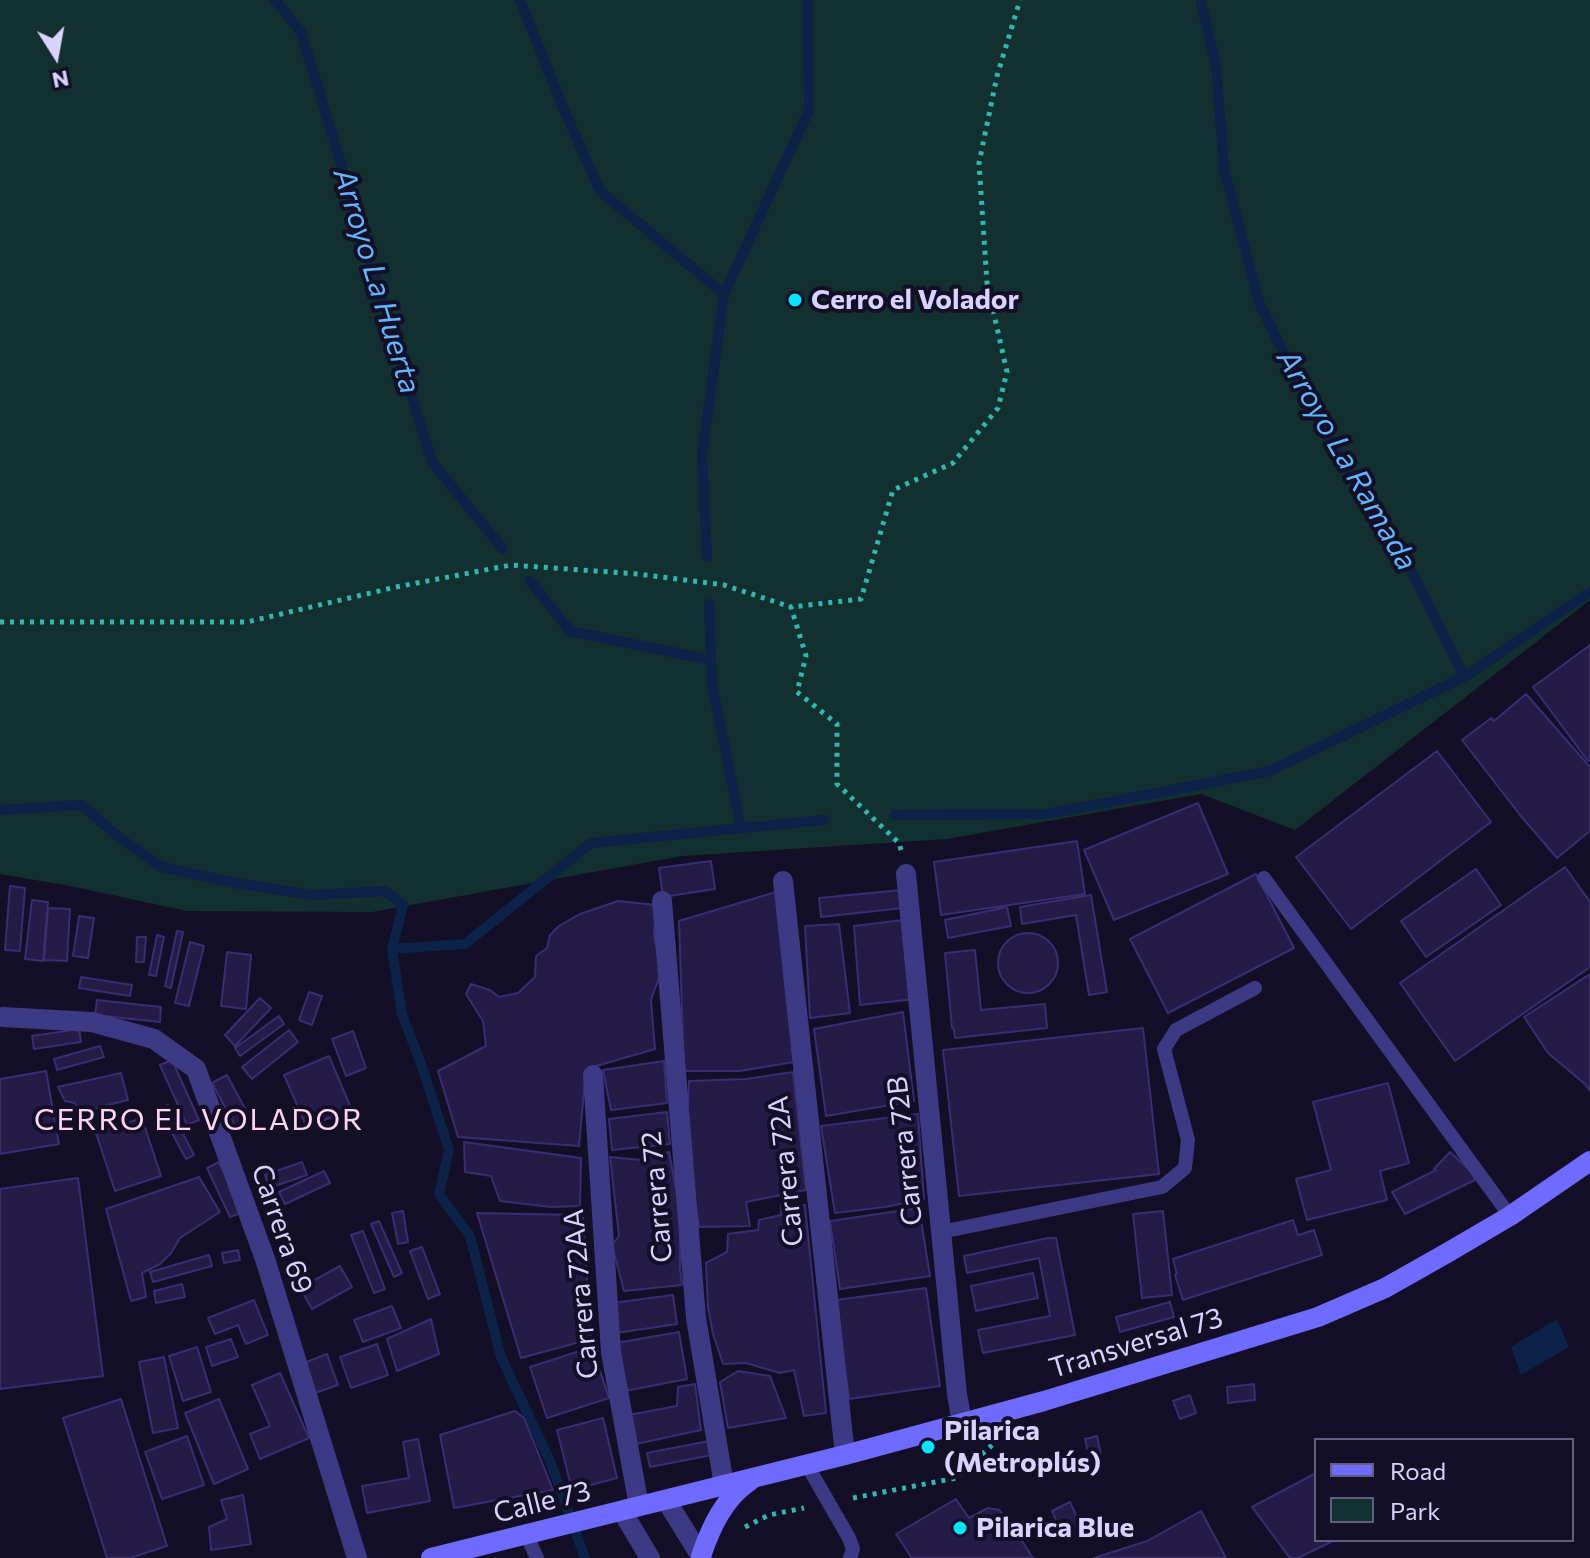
<!DOCTYPE html>
<meta charset="utf-8">
<style>
body{margin:0}
#map{position:relative;width:1590px;height:1558px;overflow:hidden;background:#130f26;font-family:Commissioner,sans-serif}
canvas{display:block}
.legend{position:absolute;left:1314px;top:1438px;width:260px;height:104px;box-sizing:border-box;background:#130f26;border:2px solid #625e7d;margin:0;padding:10px 14px;list-style:none;font-size:24px;color:#d9d4ff}
.legend li{display:flex;align-items:center;gap:16px;height:40px}
.legend b{width:40px;border:2px solid #625e7d}
.north{position:absolute;left:16px;top:16px;width:80px;height:80px;-webkit-text-stroke:6px #130f26;paint-order:stroke;rotate:169deg;font-size:22px;font-weight:700;line-height:32px;text-align:center;color:#d9d4ff}
.north::after{content:'';display:block;margin:auto;width:28px;height:36px;background:#d9d4ff;clip-path:polygon(50% 0,100% 100%,50% 72%,0 100%)}
</style>
<div id="map">
<canvas width="1590" height="1558"></canvas>
<ul class="legend">
<li><b style="height:10px;background:#6f6bff"></b>Road</li>
<li><b style="height:22px;background:#12302f"></b>Park</li>
</ul>
<div class="north">N</div>
</div>
<script>
const g = document.querySelector('canvas').getContext('2d');
g.lineJoin = 'round';
function fill(path, color) { g.fillStyle = color; g.fill(path, 'evenodd'); }
function stroke(path, color, width, dash) { g.strokeStyle = color; g.lineWidth = width; g.lineCap = dash ? 'butt' : 'round'; g.setLineDash(dash || []); g.stroke(path); }
function label(font, color, halo, rows, align = 'center') {
  g.font = font + ' Commissioner,sans-serif'; g.lineWidth = 8; g.setLineDash([]); g.textBaseline = 'middle'; g.strokeStyle = halo; g.fillStyle = color; for (const [text, x, y, turn = 0] of rows) {
    g.save(); g.translate(x, y); g.rotate((+turn || 0) * Math.PI / 180); g.textAlign = isNaN(turn) ? turn : align; if (halo) g.strokeText(text, 0, 0); g.fillText(text, 0, 0); g.restore();
  }
}
const green = new Path2D(`
 M0 0H1590V600L1295 830 1201 794 947 839 682 856 372 912 187 911 70 886 0 874Z`);
const water = new Path2D(`
 M1557 1319 1569 1347 1521 1375 1511 1347Z`);
const stream = new Path2D(`
 M275 0 301 32 432 462 503 549
 M520 0 562 105 600 191 724 294
 M1201 3 1216 65 1224 169 1259 302 1311 409 1411 570 1464 677
 M707 557 702 455 724 294 809 110 808 0
 M530 581 570 631 711 660
 M709 604 712 684 741 828
 M0 810 82 805 121 839 162 867 234 883 314 895 385 891 403 905 392 949 402 1014 421 1064 449 1150 439 1194 470 1236 501 1357 550 1461 585 1558
 M895 815 1047 814 1270 771 1464 677 1590 592
 M392 949 465 944 591 843 824 820`);
const building = new Path2D(`
 M1590 645V760L1588 761 1533 687Z
 M1526 694 1590 767V831L1557 858 1520 815 1462 740 1491 718 1494 721Z
 M1437 751 1491 822 1351 929 1296 857Z
 M1198 803 1228 874 1114 920 1084 850Z
 M1077 841 1085 894 941 915 934 862Z
 M711 861 715 889 663 897 659 868Z
 M1565 867 1590 902V967L1455 1061 1400 983Z
 M1476 869 1501 905 1426 957 1401 921Z
 M1256 874 1294 948 1168 1013 1130 939Z
 M10 886 25 888 20 951 5 950Z
 M901 890 903 908 821 917 819 898Z
 M776 892 794 1062 740 1071H684L679 921Z
 M1091 895 1107 992 1089 995 1076 915 1022 924 1020 907Z
 M32 900 48 902 43 961 25 959Z
 M618 901 656 905 654 935 661 972 651 1000 655 1049 586 1069 579 1146 458 1137 438 1071 486 1046 483 1021 466 994 471 984 490 990 499 997 518 993 535 977 536 956 547 948 550 935 559 926 580 914Z
 M1007 907 1011 926 948 938 945 920Z
 M48 908 70 909 67 961 44 960Z
 M79 916 94 918 88 958 73 956Z
 M903 920 916 999 860 1005 854 926Z
 M839 924 850 1013 810 1018 805 926Z
 M177 931 183 932 171 988 165 986Z
 M998 963a30 30 0 1 1 60 0a30 30 0 1 1-60 0Z
 M157 935 164 937 156 976 149 975Z
 M137 937H146L144 962H136Z
 M190 942 204 946 189 1006 175 1003Z
 M975 950 981 1010 1045 1004 1047 1028 955 1038 954 1029 952 1028 945 953Z
 M227 952 251 955 246 1009 221 1006Z
 M1590 974V1091L1585 1084 1548 1053 1524 1017Z
 M81 977 132 985 130 996 79 988Z
 M309 992 322 996 312 1025 299 1020Z
 M260 998 271 1008 235 1046 225 1035Z
 M97 1000 161 1007 160 1022 95 1015Z
 M903 1012 914 1101 826 1116 814 1029Z
 M279 1016 284 1024 240 1056 235 1048Z
 M1143 1028 1159 1174 959 1196 943 1050Z
 M79 1029 81 1042 34 1049 32 1036Z
 M289 1030 298 1042 252 1079 242 1067Z
 M353 1031 366 1068 346 1076 332 1039Z
 M100 1046 104 1057 57 1070 54 1059Z
 M329 1056 351 1108 307 1128 284 1075Z
 M172 1060 199 1120 187 1125 160 1065Z
 M664 1061 667 1103 611 1110 603 1070Z
 M46 1071 59 1144 0 1154V1079Z
 M793 1072 806 1190 746 1202 750 1226 699 1227 686 1147 689 1081 746 1079Z
 M121 1073 128 1100 80 1112 75 1103 65 1101 58 1087Z
 M227 1075 250 1118 235 1126 212 1083Z
 M1388 1083 1409 1163 1380 1171 1387 1200 1307 1220 1296 1179 1331 1170 1313 1102Z
 M168 1105 194 1155 186 1159 159 1109Z
 M667 1112 670 1144 612 1150 609 1119Z
 M918 1114 924 1199 885 1207 835 1213 821 1126Z
 M142 1118 161 1176 115 1191 96 1133Z
 M464 1142 581 1158 580 1206 551 1207 500 1201 491 1176 465 1172Z
 M669 1152 680 1210V1269L682 1285 624 1291 612 1245 619 1236 610 1157 641 1160Z
 M1450 1152 1472 1172 1475 1180 1405 1214 1392 1192 1436 1170 1434 1169Z
 M219 1162 243 1212 230 1217 207 1168Z
 M302 1162 307 1175 269 1188 265 1175Z
 M324 1171 330 1183 285 1204 279 1192Z
 M199 1177 220 1212 180 1238 171 1253 160 1264 142 1273 146 1297 131 1301 106 1209Z
 M78 1178 103 1376 0 1389V1189Z
 M781 1205H805L826 1413 804 1416 794 1370 780 1373 746 1363 723 1364 713 1334 708 1307 706 1263 727 1252 728 1234 758 1230 759 1220 781 1215Z
 M919 1208 930 1276 840 1289 830 1221Z
 M403 1211 408 1242 398 1244 392 1213Z
 M1163 1211 1172 1295 1142 1298 1133 1214Z
 M477 1213 576 1215 583 1218 591 1339 521 1358Z
 M1293 1220 1298 1235 1314 1230 1322 1255 1183 1300 1175 1275 1177 1274 1173 1259Z
 M379 1221 402 1273 394 1277 371 1224Z
 M363 1231 385 1289 374 1293 351 1235Z
 M1048 1238H1056L1075 1335 983 1353 978 1330 1050 1316 1039 1258 967 1273 964 1256Z
 M422 1247 440 1294 428 1299 410 1251Z
 M238 1250 240 1260 224 1263 222 1253Z
 M209 1255 212 1266 153 1282 150 1272Z
 M340 1266 352 1287 312 1309 300 1288Z
 M1033 1273 1038 1298 976 1311 971 1286Z
 M182 1284 185 1297 156 1303 154 1291Z
 M926 1288 940 1386 849 1399 836 1300Z
 M673 1295 677 1324 616 1333 612 1303Z
 M254 1300 268 1335 246 1344 238 1325 215 1334 208 1318Z
 M1170 1302 1174 1317 1120 1332 1116 1317Z
 M392 1306 401 1328 363 1342 354 1320Z
 M431 1319 439 1354 397 1371 387 1339Z
 M679 1332 687 1379 625 1391 616 1343Z
 M231 1339 238 1357 212 1366 206 1347Z
 M377 1344 388 1375 351 1388 340 1357Z
 M197 1347 211 1392 183 1401 169 1356Z
 M592 1347 609 1398 547 1418 530 1367Z
 M327 1354 338 1385 315 1393 304 1363Z
 M164 1357 178 1428 153 1433 139 1362Z
 M738 1371 770 1376 786 1418 728 1428 720 1382Z
 M280 1373 309 1438 260 1459 250 1434 270 1426 252 1385Z
 M695 1384 701 1430 636 1444 628 1415 677 1406 678 1387Z
 M1254 1384 1255 1400 1228 1403 1227 1387Z
 M1190 1395 1196 1413 1180 1419 1173 1401Z
 M121 1399 167 1546 130 1558H107L63 1418Z
 M219 1399 248 1469 214 1484 185 1413Z
 M515 1411 524 1418 553 1490 454 1508 440 1435Z
 M603 1418 617 1478 572 1490 557 1430Z
 M187 1436 204 1485 162 1499 145 1452Z
 M1097 1436 1101 1455 1089 1457 1085 1439Z
 M418 1439 430 1501 367 1513 362 1486 409 1478 403 1442Z
 M709 1441 712 1455 650 1467 647 1453Z
 M1316 1473V1540H1335L1298 1558H1290L1252 1507Z
 M243 1495 251 1544 211 1550 209 1527 227 1519 221 1500Z
 M956 1499 969 1518 988 1508 999 1510 1009 1521 1033 1558H912L896 1534Z
 M1070 1502 1082 1528 1064 1538 1052 1511Z
 M1201 1511 1226 1558H1094L1147 1541Z`);
const path = new Path2D(`
 M0 622H247L396 587 511 565 638 574 724 585 791 607
 M901 850 899 843 837 784V724L797 692 806 656 791 607 861 599 893 490 953 463 998 408 1007 372 987 283 979 163 997 76 1020 0
 M853 1498 956 1478 992 1445
 M745 1527 769 1515 804 1508`);
const service = new Path2D(`
 M1264 878 1510 1216
 M941 1232 1162 1187 1185 1168 1188 1140 1164 1049 1176 1030 1255 988
 M807 1465 849 1538 853 1549 850 1558
 M526 1534 537 1558`);
const minor = new Path2D(`
 M906 874 957 1394 962 1423
 M783 881 845 1455
 M662 901 696 1318 724 1485
 M3 1017 92 1022 154 1039 196 1069 265 1259 357 1558
 M593 1075 611 1352 639 1506`);
const tertiary = new Path2D(`
 M666 1500 702 1558
 M622 1511 650 1558`);
const secondary = new Path2D(`
 M701 1556C711 1527 724 1498 750 1481
 M431 1558 845 1455 1044 1401 1318 1317 1385 1288 1447 1253 1510 1216 1590 1161`);
const markers = [
 [795,300,8,"#00e5ff"],
 [928,1447,8,"#00e5ff"],
 [960,1528,8,"#00e5ff"]
];
const poiNames = [
 ["Cerro el Volador",811,300],
 ["Pilarica",944,1431],
 ["(Metroplús)",944,1463],
 ["Pilarica Blue",976,1528]
];
const streetNames = [
 ["Carrera 72B",905,1151,-96],
 ["Carrera 72A",786,1171,-96],
 ["Carrera 72",657,1197,-95],
 ["Carrera 69",282,1229,71],
 ["Carrera 72AA",581,1294,-95],
 ["Transversal 73",1136,1343,-17],
 ["Calle 73",542,1502,-14]
];
const waterNames = [
 ["Arroyo La Huerta",377,281,73],
 ["Arroyo La Ramada",1347,460,60]
];
const neighbourhoodNames = [
 ["CERRO EL VOLADOR",199,1120]
];
fill(green, '#12302f');
fill(water, '#0c2248');
stroke(stream, '#0c2248', 10);
fill(building, '#241b47');
stroke(building, '#3b2d73', 2);
stroke(path, '#2fb8b0', 5, [4, 6]);
stroke(service, '#3d3a85', 14);
stroke(minor, '#3d3a85', 20);
stroke(tertiary, '#3d3a85', 20);
stroke(secondary, '#6f6bff', 20);
for (const [x, y, r, color] of markers) { const dot = new Path2D(); dot.arc(x, y, r, 0, 2 * Math.PI); g.fillStyle = color; g.fill(dot); stroke(dot, '#130f26', 3); }
label('bold 28px', '#d9d4ff', '#130f26', poiNames, 'left');
label('28px', '#d9d4ff', '#130f26', streetNames);
label('italic 30px', '#62b6ff', '#130f26', waterNames);
g.letterSpacing = '2px';
label('30px', '#ffd6f0', '#130f26', neighbourhoodNames);
g.letterSpacing = '0px';
</script>
